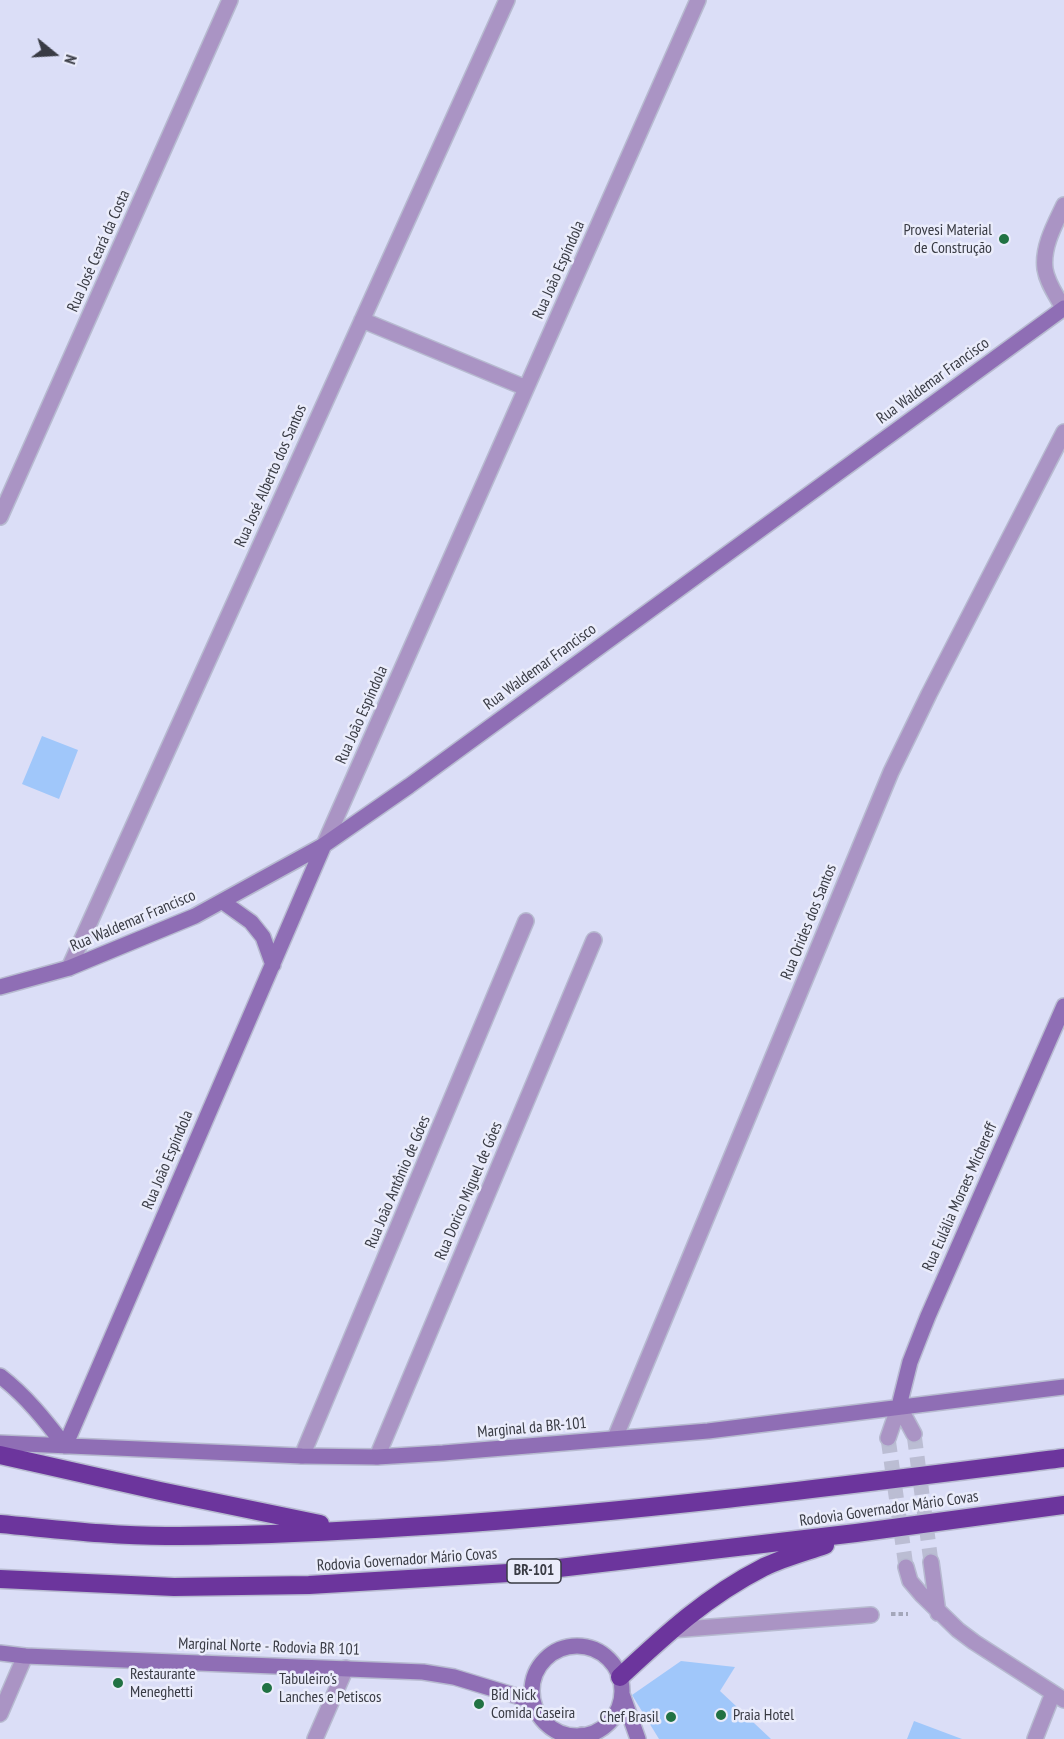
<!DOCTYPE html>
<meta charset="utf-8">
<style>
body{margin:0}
#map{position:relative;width:1064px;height:1739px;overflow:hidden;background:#dbdef7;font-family:"PT Sans Narrow",sans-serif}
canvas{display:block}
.north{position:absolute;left:24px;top:24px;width:60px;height:60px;-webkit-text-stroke:4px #eaecfb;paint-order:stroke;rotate:108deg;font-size:16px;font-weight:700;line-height:24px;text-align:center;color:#393b44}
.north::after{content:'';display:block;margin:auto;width:21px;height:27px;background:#393b44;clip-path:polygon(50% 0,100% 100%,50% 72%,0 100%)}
</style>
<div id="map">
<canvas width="1064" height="1739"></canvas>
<div class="north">N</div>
</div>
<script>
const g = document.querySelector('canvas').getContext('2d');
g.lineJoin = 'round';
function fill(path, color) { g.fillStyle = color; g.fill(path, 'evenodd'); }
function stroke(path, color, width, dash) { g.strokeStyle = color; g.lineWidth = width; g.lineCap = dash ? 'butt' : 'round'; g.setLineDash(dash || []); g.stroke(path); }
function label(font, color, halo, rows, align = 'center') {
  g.font = font + ' "PT Sans Narrow",sans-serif'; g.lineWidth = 5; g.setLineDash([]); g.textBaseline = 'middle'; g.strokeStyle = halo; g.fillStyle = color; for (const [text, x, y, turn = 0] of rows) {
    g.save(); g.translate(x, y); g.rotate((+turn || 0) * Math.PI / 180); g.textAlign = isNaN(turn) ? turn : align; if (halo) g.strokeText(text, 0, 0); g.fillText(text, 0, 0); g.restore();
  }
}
const building = new Path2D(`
 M42 736 78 750 59 799 22 784Z
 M681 1661 735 1667 720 1691 771 1739H659L632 1695Z
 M914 1721 962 1739H907Z`);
const streetTunnel = new Path2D(`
 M914 1434 931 1562
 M888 1438 906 1567`);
const path = new Path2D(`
 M891 1614H908`);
const street = new Path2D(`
 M1063 308C1057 296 1047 283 1045 269 1042 247 1055 224 1064 205
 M362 320 526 388
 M0 517 230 0
 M324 845 698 0
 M69 968 507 0
 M899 1406 914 1434
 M615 1438 891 772 929 694 1064 432
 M888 1438 899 1406
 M302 1456 526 921
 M377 1457 594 940
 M931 1562 938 1613
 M906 1567 910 1581 921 1594 958 1630 974 1642 1064 1700
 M671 1630 871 1615
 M0 1714 25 1656
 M315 1739 346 1668
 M581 1739 582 1735
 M1035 1739 1053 1693`);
const secondary = new Path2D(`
 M223 902 251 922 263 937 273 965
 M0 987 69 968 195 916 324 845 409 786 1064 308
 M0 1376C26 1396 45 1420 65 1446
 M899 1406 910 1362 928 1316 1064 1006
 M0 1443 302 1456 377 1457 443 1453 708 1431 1064 1387
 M65 1446 324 845
 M532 1691a45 45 0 1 1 90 0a45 45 0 1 1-90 0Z
 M0 1653 25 1656 423 1672 454 1677 533 1701
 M622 1694 638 1739`);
const highway = new Path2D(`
 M0 1455 160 1491 320 1524
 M0 1524C55 1529 111 1536 166 1536 257 1536 349 1531 440 1525 649 1511 856 1484 1064 1458
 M0 1579 174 1587 309 1585 525 1572 856 1533 1064 1505
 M620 1677C666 1634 707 1596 764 1567 783 1558 805 1552 825 1545`);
const markers = [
 [1004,239,6,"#217243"],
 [118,1683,6,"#217243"],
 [267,1688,6,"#217243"],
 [479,1704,6,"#217243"],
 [721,1715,6,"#217243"],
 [671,1717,6,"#217243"]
];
const shields = [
 [534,1571,54]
];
const shieldNames = [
 ["BR-101",534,1571]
];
const poiNames = [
 ["Provesi Material",992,230,"right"],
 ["de Construção",992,248,"right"],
 ["Restaurante",130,1674],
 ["Meneghetti",130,1692],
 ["Tabuleiro's",279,1679],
 ["Lanches e Petiscos",279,1697],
 ["Bid Nick",491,1695],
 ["Comida Caseira",491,1713],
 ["Praia Hotel",733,1715],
 ["Chef Brasil",659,1717,"right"]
];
const streetNames = [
 ["Rua José Ceará da Costa",99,251,-66],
 ["Rua João Espíndola",559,270,-66],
 ["Rua Waldemar Francisco",933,381,-36],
 ["Rua José Alberto dos Santos",271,476,-66],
 ["Rua Waldemar Francisco",540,667,-36],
 ["Rua João Espíndola",362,715,-66],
 ["Rua Waldemar Francisco",133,921,-23],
 ["Rua Orides dos Santos",809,922,-68],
 ["Rua João Espíndola",168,1160,-67],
 ["Rua João Antônio de Góes",398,1182,-67],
 ["Rua Dorico Miguel de Góes",469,1191,-67],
 ["Rua Eulália Moraes Michereff",960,1197,-66],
 ["Marginal da BR-101",532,1428,-5],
 ["Rodovia Governador Mário Covas",889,1509,-8],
 ["Rodovia Governador Mário Covas",407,1560,-4],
 ["Marginal Norte - Rodovia BR 101",269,1647,2]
];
fill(building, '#a0c7fa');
stroke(streetTunnel, '#bbbdd3', 15, [15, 8]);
stroke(street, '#b7bad0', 18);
stroke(secondary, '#b7bad0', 18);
stroke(highway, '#b7bad0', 21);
stroke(path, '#a4a7ba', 4, [4.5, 3]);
stroke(street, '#aa94c4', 15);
stroke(secondary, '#8f6eb5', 15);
stroke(highway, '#6c359d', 18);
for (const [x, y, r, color] of markers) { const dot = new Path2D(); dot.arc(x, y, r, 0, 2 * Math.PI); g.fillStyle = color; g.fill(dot); stroke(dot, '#eaecfb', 2); }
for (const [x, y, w] of shields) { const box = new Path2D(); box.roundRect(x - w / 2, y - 12, w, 24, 4.5); g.fillStyle = '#eaecfb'; g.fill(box); stroke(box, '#393b44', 1.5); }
label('bold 15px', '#393b44', null, shieldNames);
label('16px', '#393b44', '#eaecfb', poiNames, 'left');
label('16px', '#393b44', '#eaecfb', streetNames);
</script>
